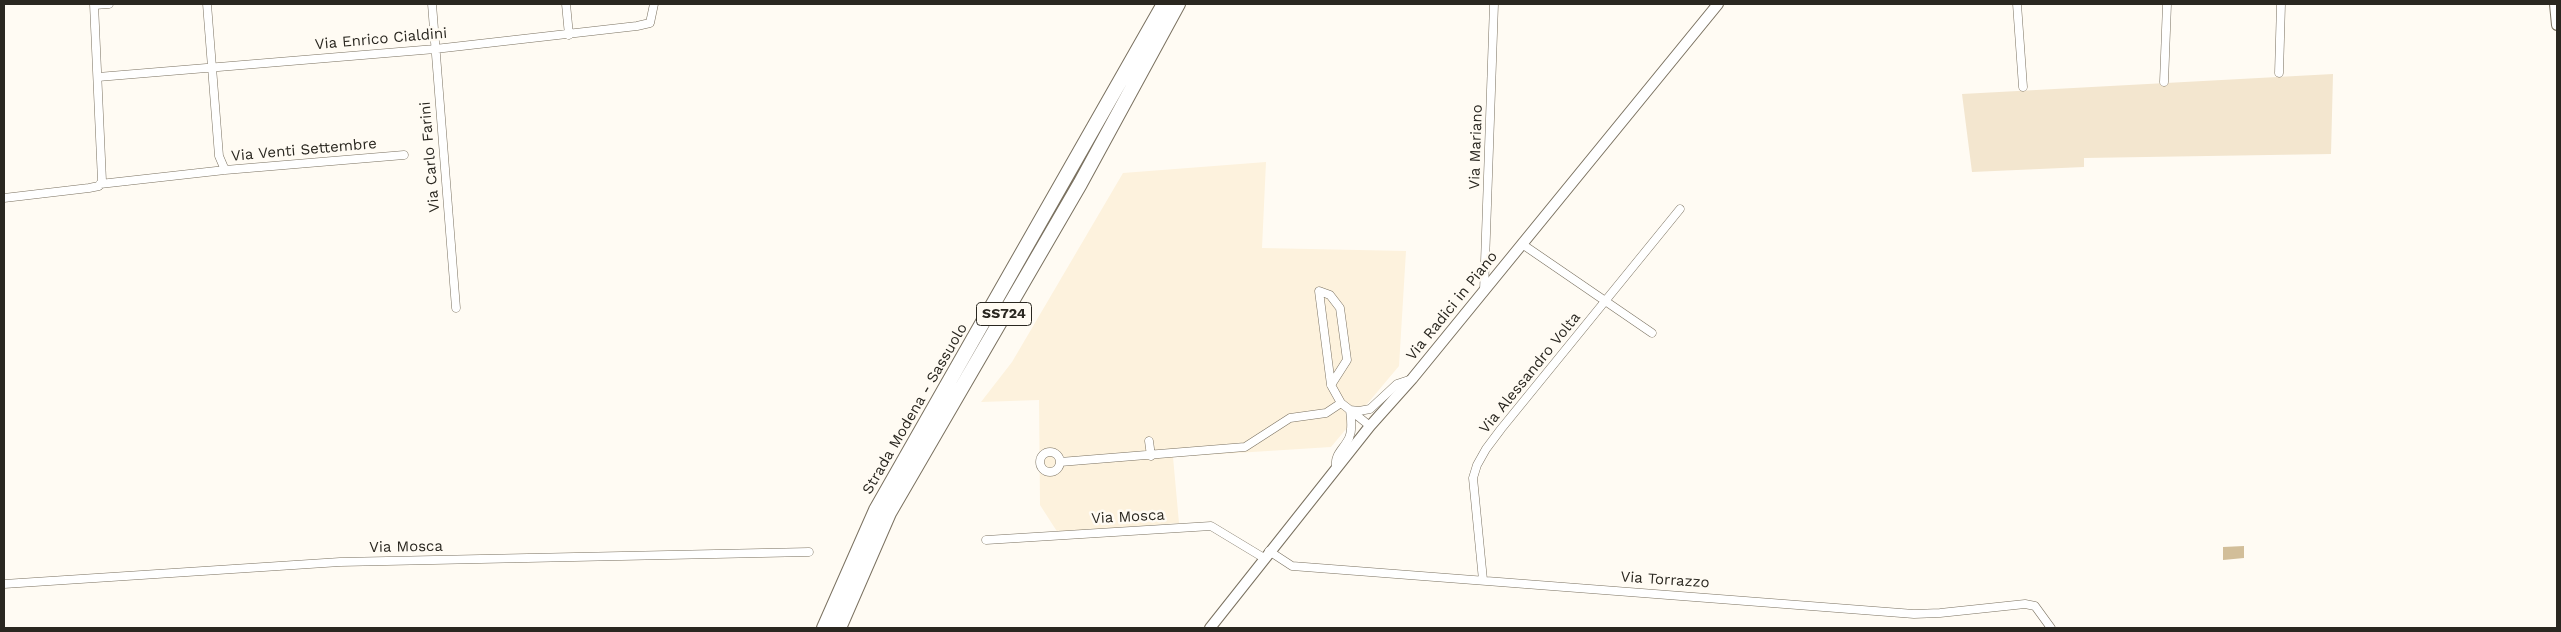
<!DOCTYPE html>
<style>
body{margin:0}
#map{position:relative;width:2561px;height:632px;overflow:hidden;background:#fffbf3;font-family:"Work Sans",sans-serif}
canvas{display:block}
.frame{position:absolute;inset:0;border:5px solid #2a2720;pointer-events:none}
</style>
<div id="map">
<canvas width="2561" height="632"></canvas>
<div class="frame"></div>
</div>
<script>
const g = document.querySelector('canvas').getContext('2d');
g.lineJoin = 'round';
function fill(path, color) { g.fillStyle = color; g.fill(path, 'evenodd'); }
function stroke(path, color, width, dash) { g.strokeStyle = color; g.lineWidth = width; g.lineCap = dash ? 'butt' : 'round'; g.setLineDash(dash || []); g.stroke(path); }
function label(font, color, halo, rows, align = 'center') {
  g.font = font + ' "Work Sans",sans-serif'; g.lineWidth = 5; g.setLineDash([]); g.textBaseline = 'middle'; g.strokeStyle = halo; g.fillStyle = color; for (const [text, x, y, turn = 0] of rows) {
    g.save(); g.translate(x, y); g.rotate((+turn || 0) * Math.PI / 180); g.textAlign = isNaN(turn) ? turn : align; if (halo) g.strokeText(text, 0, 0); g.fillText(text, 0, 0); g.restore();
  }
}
const built = new Path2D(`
 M1266 162 1262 248 1406 251 1399 366 1331 447 1173 457 1179 523 1058 533 1040 505 1039 400 981 402 1012 362 1123 173Z`);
const green = new Path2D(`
 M2333 74 2331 154 2084 158V167L1972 172 1962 94Z`);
const water = new Path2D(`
 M2244 546V558L2223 560V547Z`);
const minor = new Path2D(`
 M207 4 219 156 225 170
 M432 4 456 308
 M566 4 569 35
 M2017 4 2023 87
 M94 5 109 4
 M2279 73 2281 4
 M98 77 435 49 637 26 650 23 654 4
 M2164 82 2167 4
 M100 184 225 170 404 155
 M4 198 89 188 99 186 102 181 94 4
 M1522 244 1652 333
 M1484 291 1494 4
 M1331 385 1347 360 1340 308 1330 295 1319 291 1331 385 1341 403 1350 410 1359 411 1370 409 1397 384 1412 379
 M1149 441 1151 456
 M1040 462a10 10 0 1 1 20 0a10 10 0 1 1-20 0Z
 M1060 462 1245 447 1290 418 1326 413 1341 403
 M1336 467C1334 454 1344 449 1349 438 1353 429 1351 419 1350 410L1370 426
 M986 540 1211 526 1264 558
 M1269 551 1292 566 1914 614 1940 613 2025 604 2035 606 2051 628
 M1483 580 1473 478 1477 465 1486 449 1501 429 1680 209
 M4 584 340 562 809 552`);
const tertiary = new Path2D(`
 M2555 4 2557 25
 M1210 628 1370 426 1412 379 1718 4`);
const trunk = new Path2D(`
 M824 628 876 510 1164 4
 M839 628 889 513 1080 184 1178 4`);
const shields = [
 [1004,314,55]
];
const shieldNames = [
 ["SS724",1004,314]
];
const streetNames = [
 ["Via Enrico Cialdini",381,39,-5],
 ["Via Mariano",1476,147,-88],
 ["Via Venti Settembre",304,150,-5],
 ["Via Carlo Farini",430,157,-95],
 ["Via Radici in Piano",1452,306,-51],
 ["Via Alessandro Volta",1530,373,-51],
 ["Strada Modena - Sassuolo",915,409,-60],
 ["Via Mosca",1128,517,-3],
 ["Via Mosca",406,547,-1],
 ["Via Torrazzo",1665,580,4]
];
fill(built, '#fdf2dd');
fill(green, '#f3e6cf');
fill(water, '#d2be99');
stroke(minor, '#7a7160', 9);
stroke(tertiary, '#7a7160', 12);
stroke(trunk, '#7a7160', 16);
stroke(minor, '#fff', 8);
stroke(tertiary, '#fff', 10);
stroke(trunk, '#fff', 14);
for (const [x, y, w] of shields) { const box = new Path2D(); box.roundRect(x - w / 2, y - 11.5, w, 23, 4); g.fillStyle = '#fffbf3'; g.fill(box); stroke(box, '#2a2720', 1); }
label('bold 14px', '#2a2720', null, shieldNames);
label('15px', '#2a2720', '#fffbf3', streetNames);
</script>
